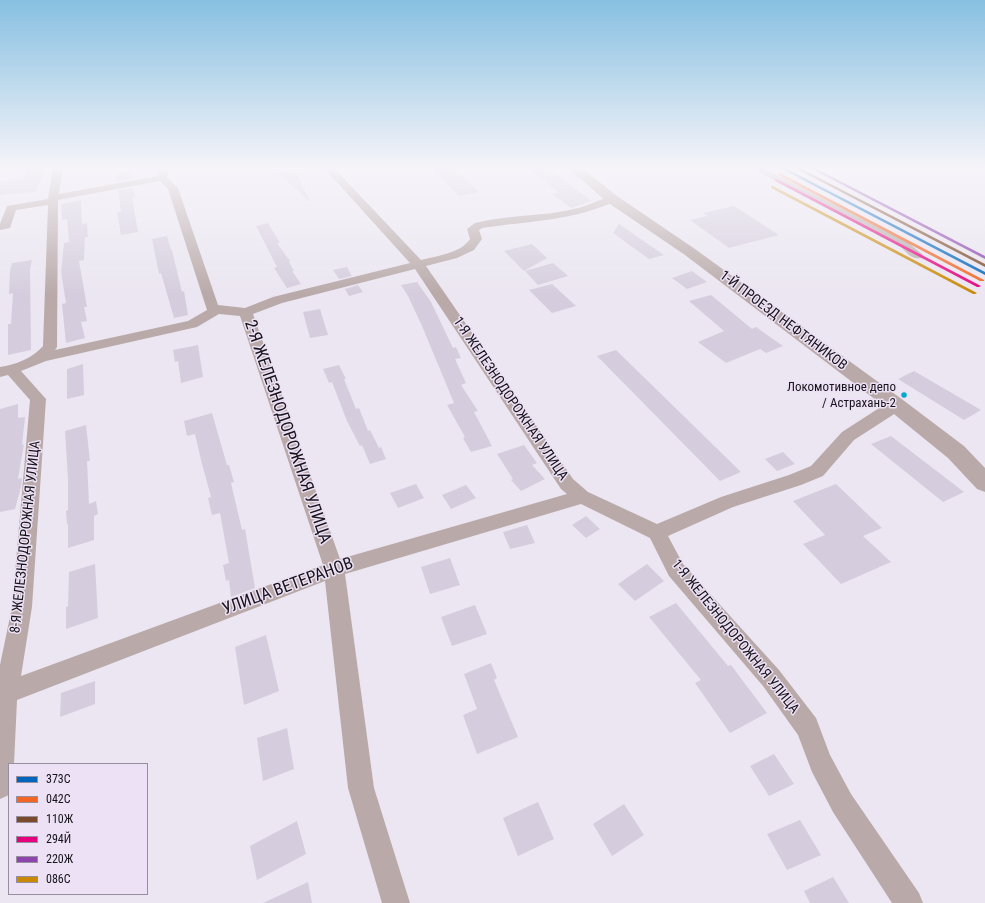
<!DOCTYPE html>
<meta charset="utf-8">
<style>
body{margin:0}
#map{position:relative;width:985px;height:903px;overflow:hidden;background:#ebe6f1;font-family:"Roboto Condensed",sans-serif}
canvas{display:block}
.legend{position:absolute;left:8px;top:763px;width:140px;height:132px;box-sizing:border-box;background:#ece1f5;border:1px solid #978f9d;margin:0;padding:5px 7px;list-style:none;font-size:12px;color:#17131a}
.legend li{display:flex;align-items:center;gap:8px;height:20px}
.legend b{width:20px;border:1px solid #978f9d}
</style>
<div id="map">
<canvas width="985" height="903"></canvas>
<ul class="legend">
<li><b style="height:5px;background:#0065bd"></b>373C</li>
<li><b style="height:5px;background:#f26522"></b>042С</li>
<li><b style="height:5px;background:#7a4b2a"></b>110Ж</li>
<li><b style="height:5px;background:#e5007d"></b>294Й</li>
<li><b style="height:5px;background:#8e44ad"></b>220Ж</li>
<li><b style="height:5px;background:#ca8905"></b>086С</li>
</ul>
</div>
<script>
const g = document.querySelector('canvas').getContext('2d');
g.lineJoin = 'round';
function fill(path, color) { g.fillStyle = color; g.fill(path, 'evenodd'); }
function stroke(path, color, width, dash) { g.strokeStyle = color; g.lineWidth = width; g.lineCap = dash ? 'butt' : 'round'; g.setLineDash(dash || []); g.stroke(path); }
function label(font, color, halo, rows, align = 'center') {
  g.font = font + ' "Roboto Condensed",sans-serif'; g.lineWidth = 3; g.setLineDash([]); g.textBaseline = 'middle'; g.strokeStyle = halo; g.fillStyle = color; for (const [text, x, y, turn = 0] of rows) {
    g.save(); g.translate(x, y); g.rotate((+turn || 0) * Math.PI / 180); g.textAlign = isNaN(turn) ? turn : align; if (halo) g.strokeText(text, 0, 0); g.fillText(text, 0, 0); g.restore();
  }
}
const building = new Path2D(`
 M27 168H46L35 192 0 195V182L23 179Z
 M431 168H453L479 192 459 196Z
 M528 168H547L592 201 571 208 552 194 558 192Z
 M294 170 310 201H309L278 173Z
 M130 171 132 179 117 182 115 173Z
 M133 188 135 198H132L138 232 121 235 117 212H121L118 190Z
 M81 200 82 224 87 223 88 237H85L84 260 79 261 87 307H84L87 321 81 322 85 338 66 343 62 304 66 303 61 272 64 243 69 242 67 219 62 220 61 204Z
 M734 206 779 235 729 248 690 220 707 216 703 213Z
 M268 223 280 243H277L290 261 289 262 294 271H292L301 284 287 288 274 268 277 267 256 226Z
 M619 224 664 255 649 259 613 233Z
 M167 236 171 250H172L182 292 184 291 188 315 174 318 161 273 159 274 152 239Z
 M532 244 547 258 524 271 504 251Z
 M32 260 30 269 31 350 8 355V324H11L13 293 9 294 10 271 12 263Z
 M553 263 568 276 538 285 525 271Z
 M347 267 352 276 339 279 333 270Z
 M692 271 707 282 687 289 672 278Z
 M417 282 431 302 453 348 456 347 461 358 455 359 466 383 461 385 478 411 474 412 492 446 471 452 463 438 465 437 447 405 454 403 422 326 408 296 401 285Z
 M552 284 576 306 552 313 529 290Z
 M358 285 363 292 349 296 345 289Z
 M711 295 752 329 756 327 783 346 766 353 760 349 726 363 698 342 724 331 689 301Z
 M320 309 328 335 310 338 303 312Z
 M198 345 203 377 181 383 178 361 175 362 173 350Z
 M616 350 741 472 720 481 597 356Z
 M83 364 84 395 67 399V369Z
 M339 365 346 379H344L356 409 359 408 368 431 370 430 379 448 381 447 386 459 370 464 362 445 360 446 347 421 332 382 329 383 323 369Z
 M914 371 981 410 964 420 898 379Z
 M18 404V418L25 417 22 445 24 444 18 479 22 478 21 487 15 509 0 512V409Z
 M212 413 227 465H229L234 482 231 483 242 530 245 529 255 588 231 597 229 580 226 581 223 565 229 563 220 513 212 515 208 498 211 497 201 460 195 434 187 436 184 421Z
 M86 425 90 461H87L89 504 96 501 98 514 94 516V540L68 548V524H67L66 511 68 510V479L65 431Z
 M891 436 964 492 943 502 871 444Z
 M524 445 537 463 532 465 545 479 521 491 511 480 513 479 497 454Z
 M783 452 795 464 777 471 765 459Z
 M416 484 424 498 398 508 390 493Z
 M836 484 882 528 863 536 891 562 841 584 803 544 825 535 793 501Z
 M466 485 476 498 451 509 442 495Z
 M586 516 600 529 586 538 572 525Z
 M527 525 535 543 510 549 503 532Z
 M450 558 460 585 430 594 421 567Z
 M95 564 98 618 66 629V607L68 606 69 572Z
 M647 564 664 581 635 601 618 584Z
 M676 603 728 666 731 665 767 713 730 733 695 683 701 680 649 617Z
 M475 605 487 634 452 646 441 617Z
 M266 635 279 691 244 705 235 647Z
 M491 663 497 678 494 680 518 737 477 754 463 715 477 709 464 674Z
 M95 681V704L60 717 61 693Z
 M287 728 294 769 263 781 257 738Z
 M774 754 794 784 769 796 750 766Z
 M538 802 554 839 518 856 503 818Z
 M624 804 644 835 612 856 593 824Z
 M800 820 821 855 787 870 767 834Z
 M297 821 306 854 257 880 250 846Z
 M833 877 849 903H810L804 891Z
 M308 882 312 903H263Z`);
const minor = new Path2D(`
 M53 168H63L59 194 157 176 159 168H169L167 177 178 188 218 305 245 308 273 297 410 263 324 168H334L421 260C437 256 461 253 470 239L467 229 475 223C509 214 545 217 578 208 588 206 607 195 616 197L617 199 616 201C573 221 528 221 482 228L479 230 482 239 474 250 457 258 426 266 573 479 588 492 657 524 721 497 789 475 811 466 842 432 890 401 896 400 902 401 904 405 902 409 854 440 823 476 801 485 733 507 668 536 683 564 779 670 816 718 830 755 851 794 919 893 923 903H892L833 812 812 772 798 735 763 686 669 576 650 538 581 504 345 574 374 788 410 903H382L348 788 325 581 17 700 14 764H9V795L0 799V665L12 607 30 400 8 375 0 377V367C15 365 33 358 43 346L48 205 16 210 10 228 0 230V224L7 206 48 199ZM160 181 168 189 207 310 188 321 55 350 57 347 58 200ZM415 269 561 489 567 494 340 559 253 314 282 303ZM219 314 240 316 323 565 21 676 32 607 46 399 21 371 46 361 197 327Z
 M751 168H763L909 243 923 255 921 258C912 260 907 253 901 247Z`);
const tertiary = new Path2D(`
 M568 168H582L617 196 695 249 903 400 964 446 985 468V492L977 489 948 458 889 410 685 255 607 202Z`);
const rail1 = new Path2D(`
 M780 168H785L985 272V275Z`);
const rail2 = new Path2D(`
 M778 173H780L984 280V281H980L778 175Z`);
const rail3 = new Path2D(`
 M795 168H800L985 264V267Z`);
const rail4 = new Path2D(`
 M775 179H777L981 286 979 287H977L775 181Z`);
const rail5 = new Path2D(`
 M810 168H815L985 256V259Z`);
const rail6 = new Path2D(`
 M771 186H773L977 293 975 294H973L771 188Z`);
const markers = [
 [904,395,3.5,"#00a9ce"]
];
const busNames = [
 ["Локомотивное депо",896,388],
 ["/ Астрахань-2",896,404]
];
const streetNames = [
 ["1-Й ПРОЕЗД НЕФТЯНИКОВ",783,321,37],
 ["1-Я ЖЕЛЕЗНОДОРОЖНАЯ УЛИЦА",510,399,56],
 ["8-Я ЖЕЛЕЗНОДОРОЖНАЯ УЛИЦА",26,537,-84],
 ["1-Я ЖЕЛЕЗНОДОРОЖНАЯ УЛИЦА",735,637,51]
];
const nearStreetnames = [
 ["2-Я ЖЕЛЕЗНОДОРОЖНАЯ УЛИЦА",287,432,71],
 ["УЛИЦА ВЕТЕРАНОВ",288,587,-20]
];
fill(building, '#d5cddd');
fill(minor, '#b9aaa9');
fill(tertiary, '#b9aaa9');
fill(rail1, '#0065bd');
fill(rail2, '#f26522');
fill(rail3, '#7a4b2a');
fill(rail4, '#e5007d');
fill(rail5, '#8e44ad');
fill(rail6, '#ca8905');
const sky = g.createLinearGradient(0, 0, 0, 294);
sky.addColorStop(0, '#87c0e1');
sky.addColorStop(0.57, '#f6f4f9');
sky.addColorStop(1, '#f6f4f900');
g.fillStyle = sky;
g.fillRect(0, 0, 985, 294);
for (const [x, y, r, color] of markers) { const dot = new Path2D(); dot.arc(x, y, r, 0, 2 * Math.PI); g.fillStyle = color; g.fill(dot); stroke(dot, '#ece1f5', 1.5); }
label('13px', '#17131a', '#ece1f5', busNames, 'right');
label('14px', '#17131a', '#ece1f5', streetNames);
label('17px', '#17131a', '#ece1f5', nearStreetnames);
</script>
